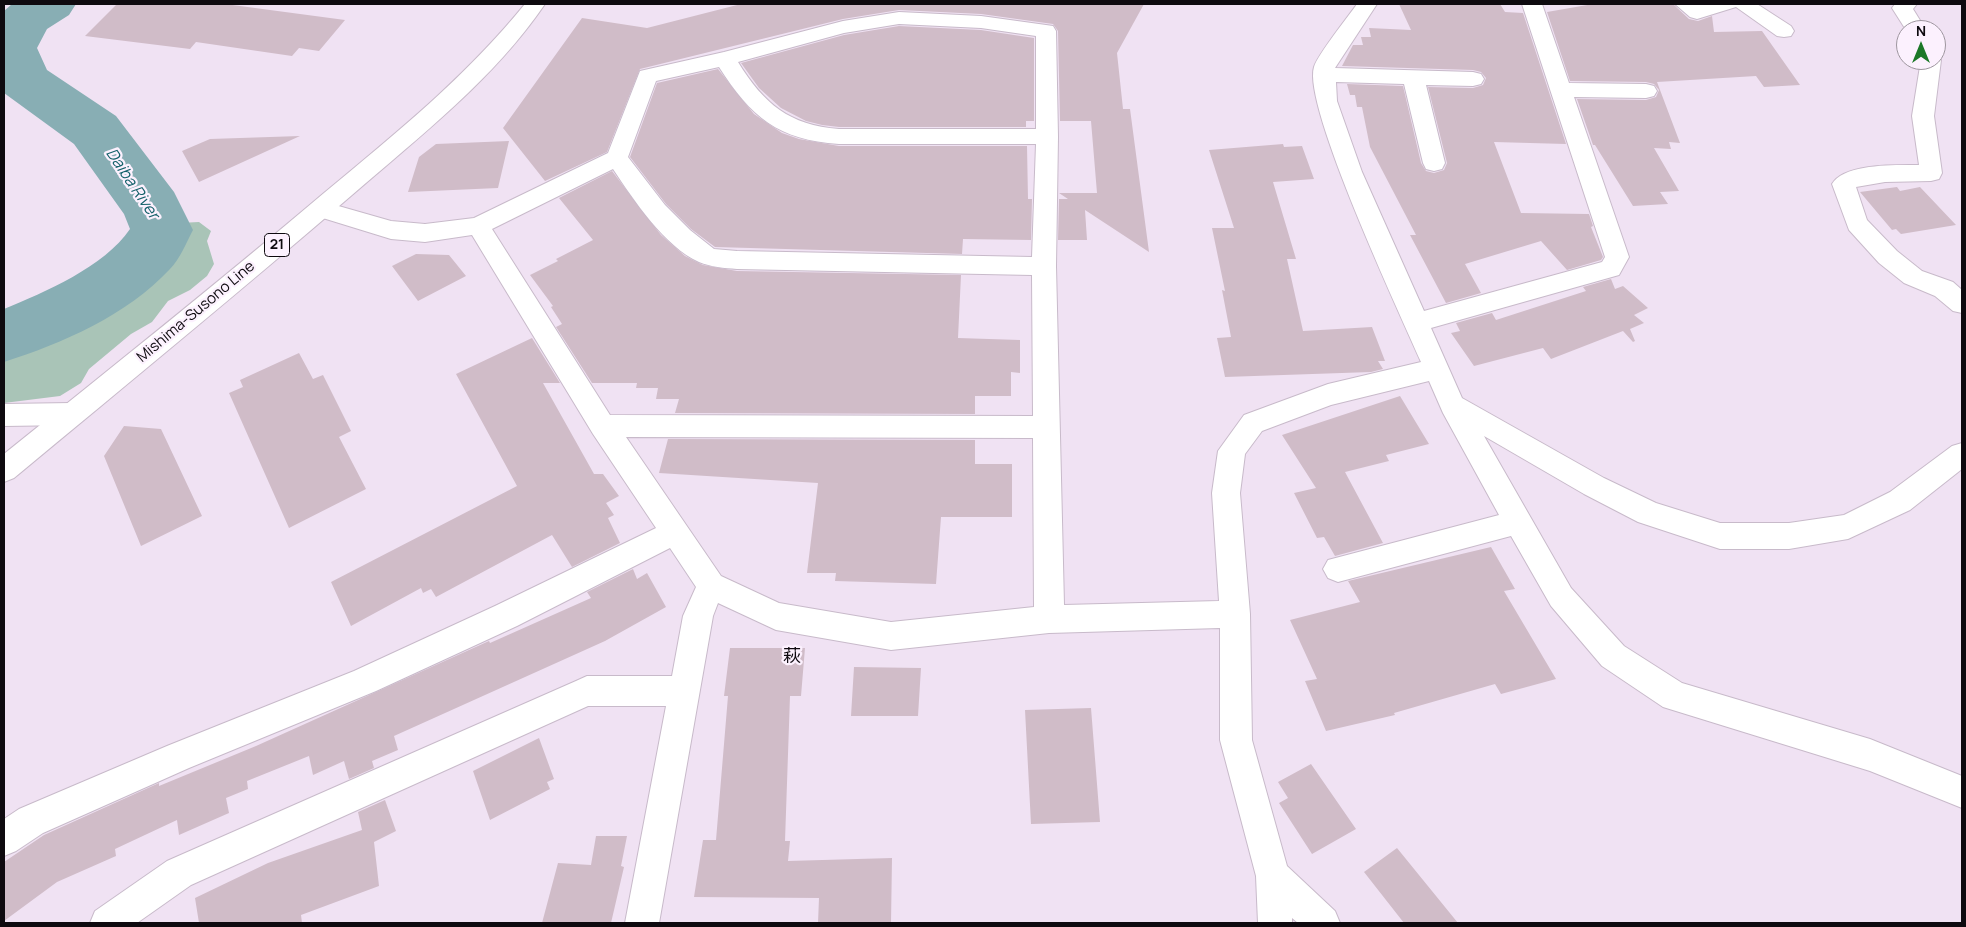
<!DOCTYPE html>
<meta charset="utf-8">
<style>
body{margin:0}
#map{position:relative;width:1966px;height:927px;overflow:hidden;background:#f0e2f3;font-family:Manrope,sans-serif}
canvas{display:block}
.frame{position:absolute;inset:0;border:5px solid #0e0a0f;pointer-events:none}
.north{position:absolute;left:1896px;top:20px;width:50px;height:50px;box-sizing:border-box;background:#fcf1fe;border:1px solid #9d959e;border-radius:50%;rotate:0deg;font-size:14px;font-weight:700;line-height:20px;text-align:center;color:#0e0a0f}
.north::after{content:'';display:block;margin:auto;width:18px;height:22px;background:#1c7828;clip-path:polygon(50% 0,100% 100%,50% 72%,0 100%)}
</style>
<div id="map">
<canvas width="1966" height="927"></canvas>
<div class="frame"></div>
<div class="north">N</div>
</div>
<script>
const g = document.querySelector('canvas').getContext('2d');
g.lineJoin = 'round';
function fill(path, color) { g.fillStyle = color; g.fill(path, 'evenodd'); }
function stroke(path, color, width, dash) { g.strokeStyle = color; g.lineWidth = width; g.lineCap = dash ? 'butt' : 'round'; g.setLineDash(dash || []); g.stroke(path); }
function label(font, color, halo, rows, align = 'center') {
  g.font = font + ' Manrope,"Noto Sans JP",sans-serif'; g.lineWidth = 4.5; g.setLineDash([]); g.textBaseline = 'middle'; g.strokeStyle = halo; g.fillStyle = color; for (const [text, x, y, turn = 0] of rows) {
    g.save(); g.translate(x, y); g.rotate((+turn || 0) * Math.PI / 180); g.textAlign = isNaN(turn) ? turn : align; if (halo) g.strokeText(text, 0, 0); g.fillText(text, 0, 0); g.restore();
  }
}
const green = new Path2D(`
 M199 222 211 231 207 241 214 264 207 276 190 290 168 301 152 322 131 334 89 369 81 383 60 396 4 403V347L35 340 116 291 167 244 169 231 179 223Z`);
const river = new Path2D(`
 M12 4H76L69 15 47 29 37 48 47 70 116 116 174 192 193 230C186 243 180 259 170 269 126 316 63 343 4 362V309C45 292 104 267 130 229L124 214 74 144 4 93V11Z`);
const building = new Path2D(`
 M117 4H225L345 20 319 51 299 48 292 56 196 42 190 49 85 36Z
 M741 4H1144L1117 53 1123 109H1130L1149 252 1085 210 1087 240H1058L1059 199H1068L1059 193H1097L1091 121H1060L1058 31 1053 24 981 14 899 10 843 19 640 69 607 152 545 181 503 128 582 18 647 28Z
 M1399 4H1500L1505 12 1523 13 1566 144 1494 142 1521 213 1589 214 1593 226 1591 227 1603 257 1601 260 1567 270 1541 241 1465 264 1481 293 1446 303 1410 235H1416L1370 147 1362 107H1357L1355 95H1350L1347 84 1403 86 1421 163 1426 171 1434 173 1444 170 1447 163 1428 87 1473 88 1483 85 1486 78 1481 72 1473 70 1342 66 1353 45H1363L1361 37H1371L1369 28 1411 30Z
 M1593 4H1673L1689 19 1698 21 1712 16 1714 32 1762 31 1800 85 1764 87 1756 76 1657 82 1680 143 1669 142 1671 149 1654 148 1679 191 1660 192 1668 204 1633 206 1595 145H1593L1577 99 1646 100 1656 97 1659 90 1654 84 1646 82 1570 81 1547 12Z
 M899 26 981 30 1034 38V121H1026V127H839L822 125 806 121 781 108 759 88 741 63 844 35Z
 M718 69 754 114 782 133 799 139 839 146H1027L1028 199H1032L1031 240 963 239 962 254 715 247 691 229 666 204 630 157 657 83Z
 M300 136 199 182 182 151 210 139Z
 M509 141 498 188 408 192 419 157 436 144Z
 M1283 144 1284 147 1302 146 1314 179 1273 182 1296 259H1287L1303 331 1372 327 1385 361H1378L1383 369 1371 372 1225 377 1217 338 1231 337 1222 290 1225 291 1212 228H1234L1209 150Z
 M612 171 661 235 685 256 703 265 737 271 961 275 958 338 1020 340V373L1011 372V396H975V414L675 413 679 399H656L658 388H636L637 383H592L556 327 562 324 551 307 553 306 530 275 558 261 556 259 593 240 559 198Z
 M1897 187 1900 191 1920 187 1956 225 1901 234 1896 229 1892 230 1860 192Z
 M416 254 449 255 466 276 418 301 392 266Z
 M1611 279 1615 289 1623 286 1648 308 1634 315 1644 323 1630 329 1635 341 1633 342 1623 331 1551 359 1543 348 1474 366 1451 333 1460 331 1456 323 1492 313 1496 320 1586 291 1583 287Z
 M532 338 560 383H543L594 474H603L619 496 606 503 614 515 608 518 620 543 572 567 552 535 436 597 431 589 423 593 421 588 351 626 331 582 517 486 456 374Z
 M299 353 313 379 323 375 351 431 339 437 366 489 289 528 229 393 243 387 240 380Z
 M1400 396 1429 444 1386 455 1389 461 1345 472 1383 543 1335 556 1324 537 1317 538 1294 493 1316 488 1282 435Z
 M124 426 161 429 202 516 141 546 104 456Z
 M668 439 975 440V464H1012V517H941L936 584 835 581 836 573H807L818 483 659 473Z
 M1491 547 1515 589 1504 591 1556 679 1501 694 1495 684 1394 713 1395 715 1326 731 1305 681 1317 679 1290 620 1360 602 1348 581Z
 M633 569 637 579 647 573 666 607 605 641 394 736 398 750 372 761 374 768 349 779 344 761 313 775 309 756 247 781 248 789 226 798 229 813 179 835 177 820 115 849 116 856 57 882 4 921V862L44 835 159 783V786L256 746 489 641 490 643 591 598 587 592Z
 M730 648H805L801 696H790L785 841H790L788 861 892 858 891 923H818L819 898 694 897 703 840H716L728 696H724Z
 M854 667 921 668 918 716H851Z
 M1091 708 1100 822 1031 824 1025 710Z
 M539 738 554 779 547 782 550 789 490 820 473 771Z
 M1311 764 1356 829 1312 854 1279 803 1288 798 1278 782Z
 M385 800 396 831 374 842 379 886 301 915 302 923H199L195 898 268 863 362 830 358 812Z
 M596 836H627L621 866 624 867 611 923H542L558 863 591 865Z
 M1397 848 1458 923H1404L1364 872Z`);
const street = new Path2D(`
 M1357 4H1377L1335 68 1473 72 1481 74 1484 79 1481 84 1473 86 1426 85 1445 163 1442 169 1434 171 1426 169 1423 163 1404 84 1336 82 1337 101 1362 172 1424 311 1602 262 1605 257 1522 4H1542L1569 83 1646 84 1654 86 1657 91 1654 96 1646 98 1574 97 1629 257 1619 275 1431 328 1462 398 1604 478 1656 503 1720 523H1789L1844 515 1890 492 1952 446 1962 443V469L1910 510 1848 539 1789 549H1720L1638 522 1584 494 1484 436 1571 588 1624 646 1682 683 1870 739 1962 776V808L1870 771 1663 707 1602 666 1551 606 1511 536 1338 582 1328 578 1323 569 1328 560 1499 515 1443 413 1429 381 1331 405 1262 431 1245 454 1240 493 1250 614 1252 740 1287 866 1335 911 1340 923H1298L1292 918V923H1258L1256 876 1220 740V628L1049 633 891 650 776 630 718 603 713 616 659 923H625L666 706H588L191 885 137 923H90L95 911 167 861 576 681 587 676H672L683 616 696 587 670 548 517 626 376 691 189 768 43 833 16 851 4 856V819L19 809 167 746 354 671 495 606 656 528 593 434 472 235 425 242 391 239 313 215 309 209 313 203 321 201 391 221 425 224 474 218 608 153 640 71 724 52 843 21 899 12 981 16 1046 25 1053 26 1056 31 1058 137 1056 266 1064 605 1219 601 1212 493 1218 451 1244 415 1328 384 1421 362C1400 314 1302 105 1314 67 1318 54 1348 17 1357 4ZM899 24 981 28 1036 36V129H839C789 125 764 104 738 62L844 33ZM719 67C751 117 778 140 839 144H1036L1032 257 737 251 714 249 690 230 665 205 628 157 656 81ZM613 169C633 199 665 247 699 262 711 267 724 268 737 269L1032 275 1033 416 610 415 492 229ZM626 437 1033 438 1034 607 891 622 779 603 721 576Z
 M1675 4H1757L1791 26 1794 31 1791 36 1784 37 1777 36 1736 7 1697 19 1690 17Z
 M1895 4H1917L1913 9 1926 30H1906L1892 8Z
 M1936 55 1941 60 1934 116 1942 173 1939 179 1931 181 1885 182 1856 187 1867 220 1897 251 1922 271 1953 282 1962 290V313L1953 311 1935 296 1904 283 1879 263 1849 230 1832 184C1844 163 1897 165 1919 165L1912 116 1921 60H1936Z
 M72 403 81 406 85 414 81 422 72 425 4 426V404Z`);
const primary = new Path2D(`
 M525 4H545C494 79 420 136 352 195 241 291 127 384 14 478L4 482V454C111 368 219 282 324 193 395 134 467 76 525 4Z`);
const shields = [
 [277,245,25]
];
const shieldNames = [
 ["21",277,245]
];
const streetNames = [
 ["Mishima-Susono Line",196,312,-40]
];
const waterNames = [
 ["Daiba River",132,184,56]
];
const quarterNames = [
 ["萩",792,657]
];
fill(green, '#a9c4b7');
fill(river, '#88aeb4');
fill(building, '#d0bcc8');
stroke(street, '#c8baca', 2);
stroke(primary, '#c8baca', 2);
fill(street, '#fff');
fill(primary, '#fff');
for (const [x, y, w] of shields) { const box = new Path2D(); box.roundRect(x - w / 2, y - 11.5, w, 23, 4); g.fillStyle = '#fcf1fe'; g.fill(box); stroke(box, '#0e0a0f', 1); }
label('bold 14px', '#0e0a0f', null, shieldNames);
label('15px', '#0e0a0f', '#fcf1fe', streetNames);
label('italic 16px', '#14616a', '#fcf1fe', waterNames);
label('18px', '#0e0a0f', '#fcf1fe', quarterNames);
</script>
